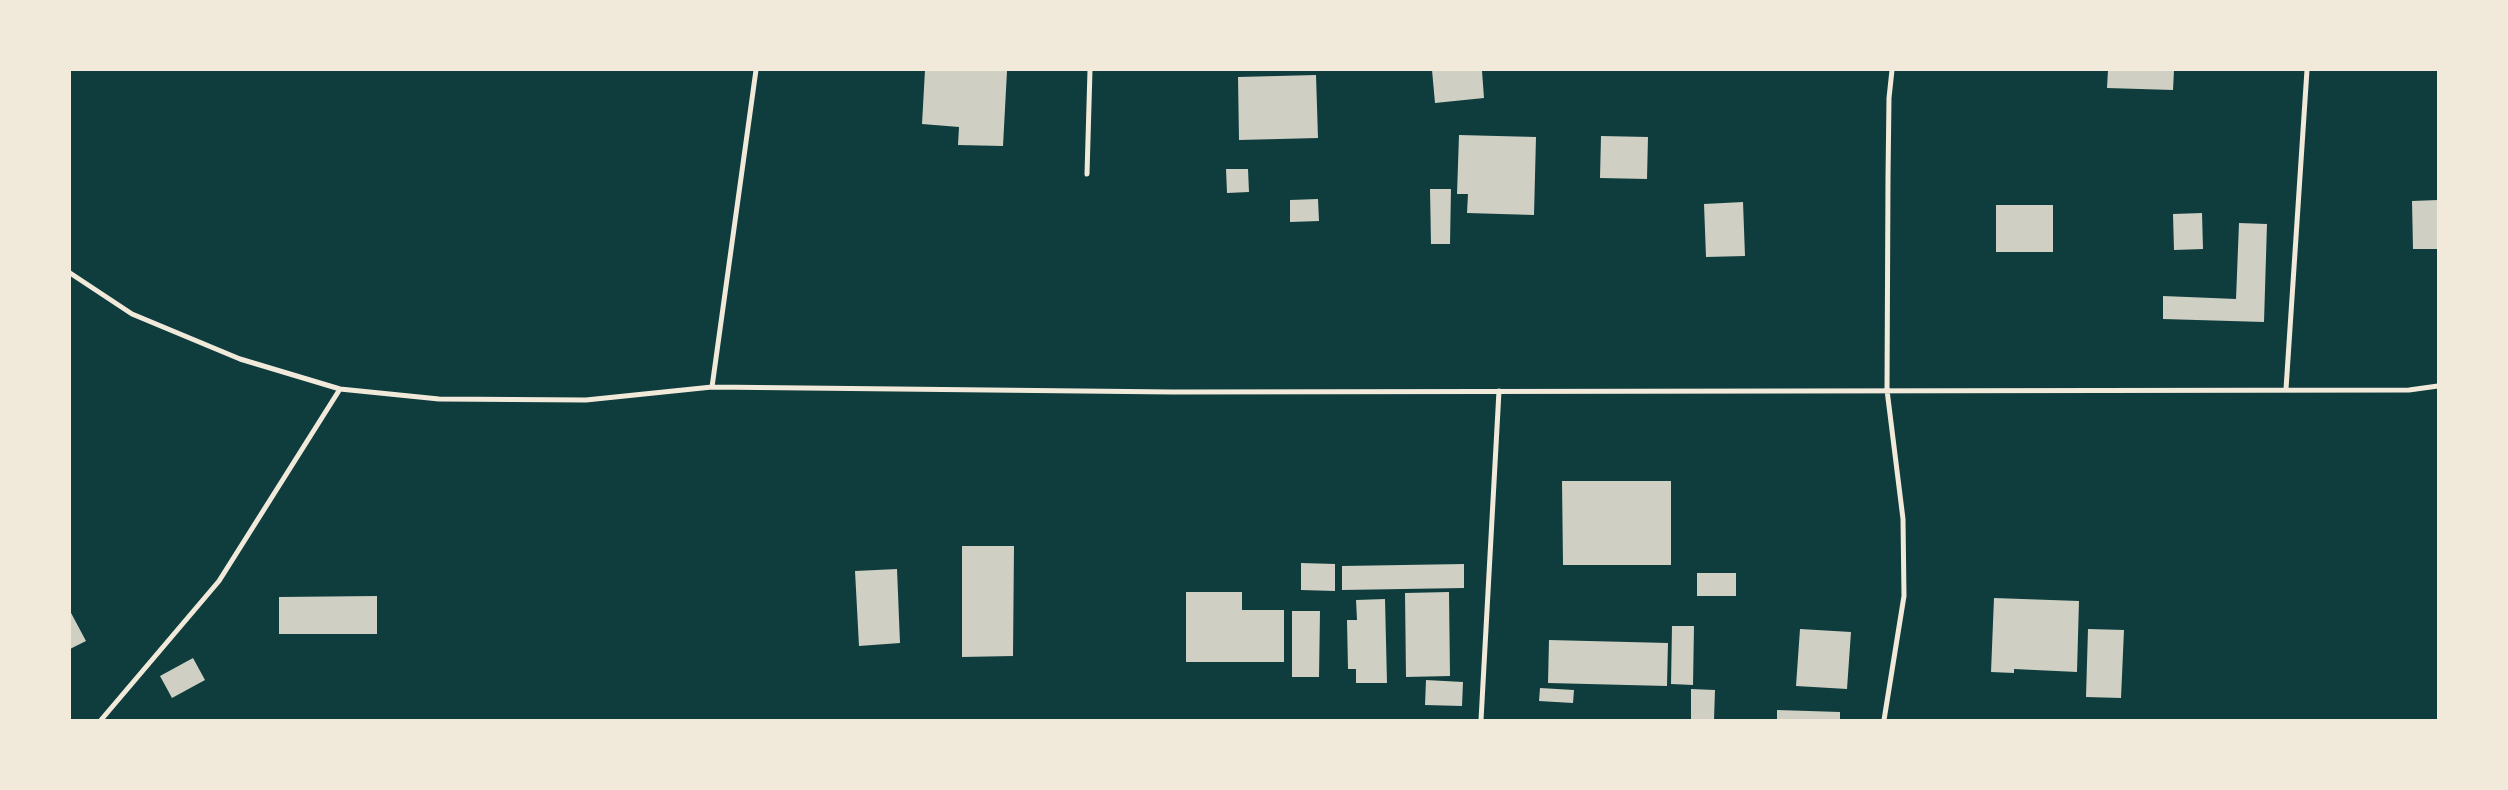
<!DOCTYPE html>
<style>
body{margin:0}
#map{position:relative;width:2508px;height:790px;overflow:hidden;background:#0f3d3e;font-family:Roboto,sans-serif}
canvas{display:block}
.frame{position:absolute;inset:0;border:71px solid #f1e9da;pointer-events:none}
</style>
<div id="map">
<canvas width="2508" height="790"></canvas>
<div class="frame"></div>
</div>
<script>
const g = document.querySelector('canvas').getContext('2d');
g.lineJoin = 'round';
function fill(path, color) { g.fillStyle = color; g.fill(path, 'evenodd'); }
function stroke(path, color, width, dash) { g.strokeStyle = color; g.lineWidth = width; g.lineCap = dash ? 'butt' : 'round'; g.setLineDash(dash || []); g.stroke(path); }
const building = new Path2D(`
 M925 70 1007 71 1003 146 958 145 959 127 922 124Z
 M1432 70 1482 71 1484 98 1435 103Z
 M2108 70H2174L2173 90 2107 88Z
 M1316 75 1318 138 1239 140 1238 77Z
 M1459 135 1536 137 1534 215 1467 213 1468 194H1457Z
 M1601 136 1648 137 1647 179 1600 178Z
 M1226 169H1248L1249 192 1227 193Z
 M1430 189H1451L1450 244H1431Z
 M1318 199 1319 221 1290 222V200Z
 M2438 200V249H2413L2412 201Z
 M1743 202 1745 256 1706 257 1704 204Z
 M1996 205H2053V252H1996Z
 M2202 213 2203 249 2174 250 2173 214Z
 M2239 223 2267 224 2264 322 2163 319V296L2236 299Z
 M1562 481H1671V565H1563Z
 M962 546H1014L1013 656 962 657Z
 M1301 563 1335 564V591L1301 590Z
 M1464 564V588L1342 590V566Z
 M897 569 900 643 859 646 855 571Z
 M1697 573H1736V596H1697Z
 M1186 592H1242V610H1284V662H1186Z
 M1449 592 1450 676 1406 677 1405 593Z
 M377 596V634H279V597Z
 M1994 598 2079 601 2077 672 2014 669V673L1991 672Z
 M1385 599 1387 683H1356V669H1348L1347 620H1357L1356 600Z
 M70 611 86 641 70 649Z
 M1292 611H1320L1319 677H1292Z
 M1672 626H1694L1693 685 1671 684Z
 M1800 629 1851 632 1847 689 1796 686Z
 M2088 629 2124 630 2121 698 2086 697Z
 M1549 640 1668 643 1667 686 1548 683Z
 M193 658 205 680 172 698 160 676Z
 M1426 680 1463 682 1462 706 1425 705Z
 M1540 688 1574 690 1573 703 1539 701Z
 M1691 689 1715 690 1714 720H1691Z
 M1777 710 1840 712V720H1777Z`);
const minor = new Path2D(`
 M1087 174 1090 70
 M70 273 132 314 240 359 340 389 439 399 586 400 712 387 1173 392 2409 390 2438 386
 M712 387 756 70
 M2286 389 2307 70
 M101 720 219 581 340 389
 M1481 720 1499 391
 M1884 720 1904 596 1903 519 1887 390 1888 177 1889 98 1892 70`);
fill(building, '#cfcfc3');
stroke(minor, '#f1e9da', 5);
</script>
